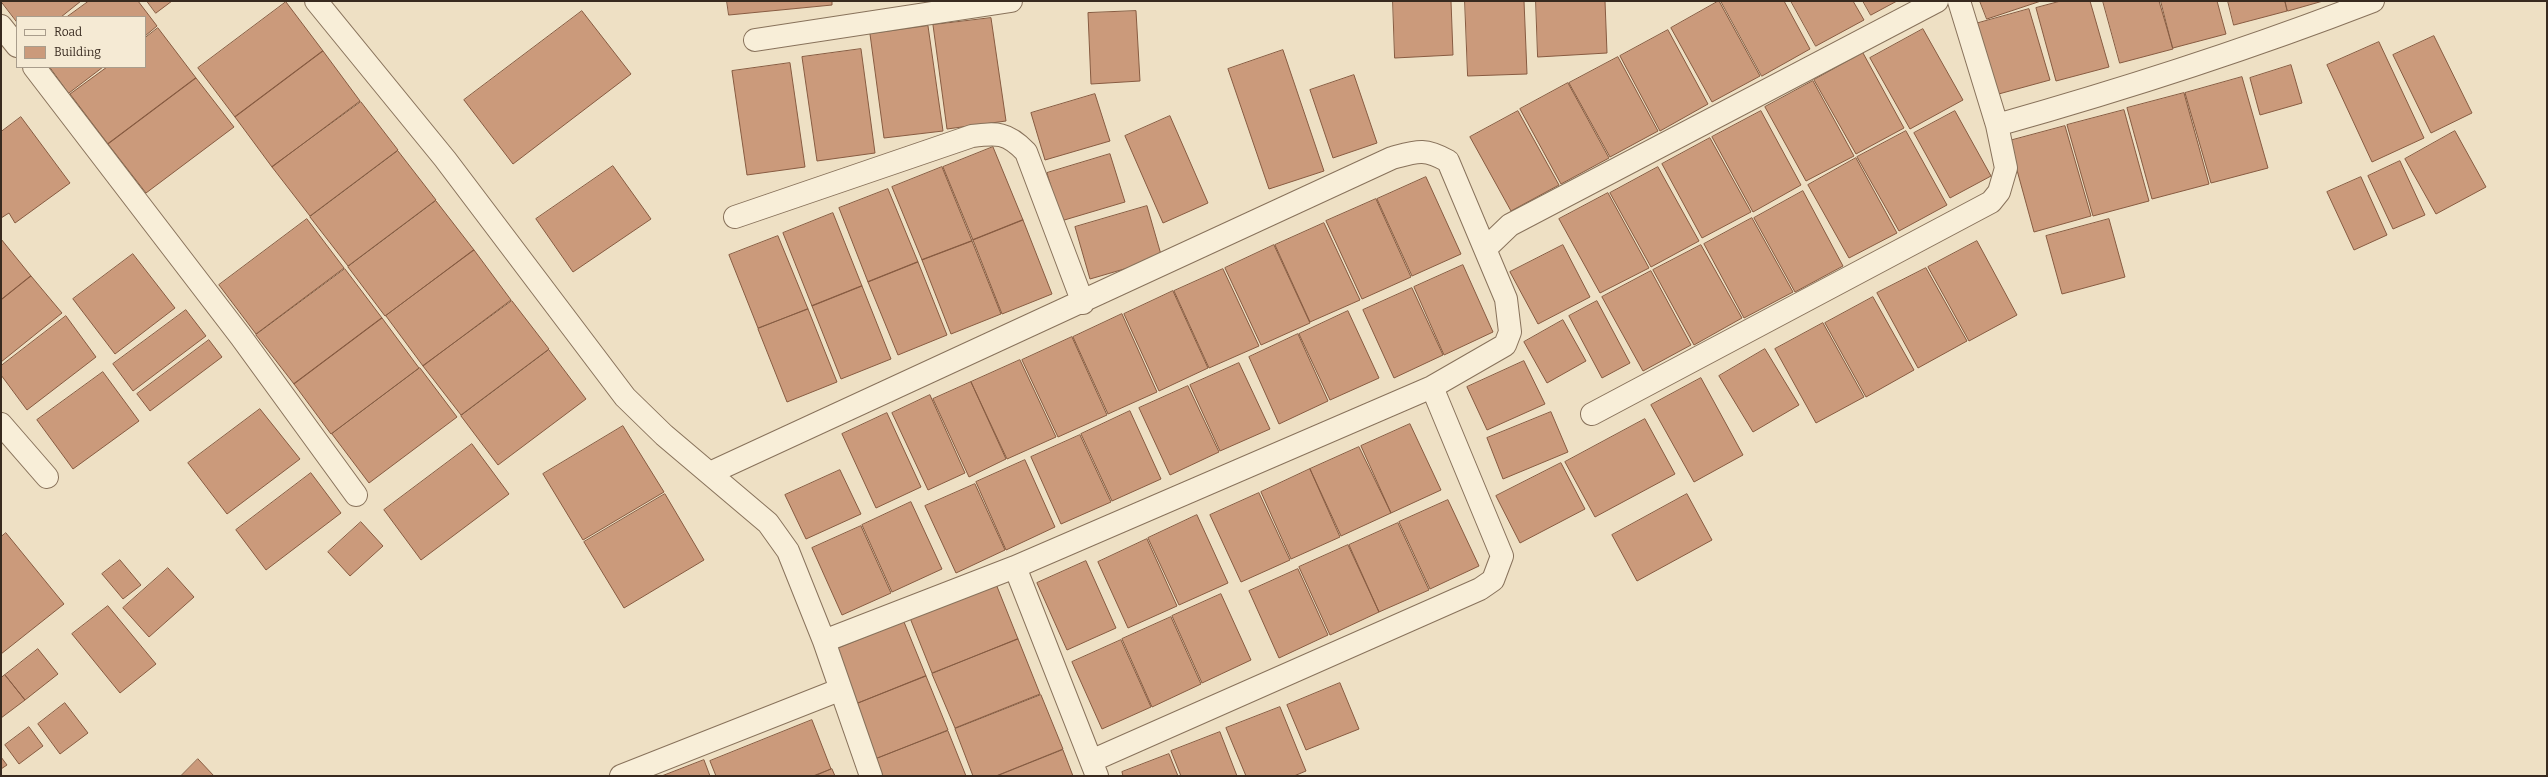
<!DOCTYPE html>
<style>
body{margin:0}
#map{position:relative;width:2548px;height:777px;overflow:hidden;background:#eee0c4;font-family:Bitter,serif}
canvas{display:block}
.frame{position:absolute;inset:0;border:2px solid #382a1f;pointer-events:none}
.legend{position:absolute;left:16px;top:16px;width:130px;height:52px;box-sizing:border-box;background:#f5ead4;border:1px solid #a99d8c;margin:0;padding:5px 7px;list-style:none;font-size:12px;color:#382a1f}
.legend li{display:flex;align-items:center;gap:8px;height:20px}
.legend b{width:20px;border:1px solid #a99d8c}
</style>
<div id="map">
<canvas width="2548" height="777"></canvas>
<div class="frame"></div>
<ul class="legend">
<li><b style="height:5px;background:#f8eed8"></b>Road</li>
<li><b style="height:11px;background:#cb9a7b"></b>Building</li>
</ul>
</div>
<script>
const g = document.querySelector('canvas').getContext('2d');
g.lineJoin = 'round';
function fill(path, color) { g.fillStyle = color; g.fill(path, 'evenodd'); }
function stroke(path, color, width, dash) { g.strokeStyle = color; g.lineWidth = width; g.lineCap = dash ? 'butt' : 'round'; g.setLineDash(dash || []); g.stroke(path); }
const building = new Path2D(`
 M1 1H81L61 17H17V22Z
 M89 1H138L157 26 145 36V17H67Z
 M147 1H172L156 13Z
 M727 1H832V5L729 15Z
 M1393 1H1451L1453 55 1395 58Z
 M1465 1H1524L1527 74 1468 76Z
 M1536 1H1605L1607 53 1538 57Z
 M1719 1 1760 76 1712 102 1671 28Z
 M1721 1H1784L1810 49 1762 76Z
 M1791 1H1853L1864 20 1816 46Z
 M1863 1H1897L1871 15Z
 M1980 1H2041L1987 19Z
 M2061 1H2090L2109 67 2056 81 2036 8Z
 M2103 1H2159L2173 49 2120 63Z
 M2161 1H2217L2226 34 2173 48Z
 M2228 1H2285L2287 11 2234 25Z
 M2285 1H2323L2288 11Z
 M286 2 323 51 235 117 198 68Z
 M2029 9 2050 80 1995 95 1975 24Z
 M582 11 631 74 513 164 464 100Z
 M1136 11 1140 81 1091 84 1088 13Z
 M991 18 1006 121 947 129 933 25Z
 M928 26 943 131 884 138 870 34Z
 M158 28 196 78 108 144 70 94 107 67H145V38Z
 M1923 29 1963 100 1910 129 1870 58Z
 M1668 30 1708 104 1660 131 1620 56Z
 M2434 36 2472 113 2431 133 2393 55Z
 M2379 42 2424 138 2372 162 2327 65Z
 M861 49 875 153 817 161 802 57Z
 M1283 50 1324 171 1269 189 1228 69Z
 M323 51 360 101 272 167 235 117Z
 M1863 53 1904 128 1856 154 1814 80Z
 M1618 57 1658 131 1610 157 1569 83Z
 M790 63 805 167 747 175 732 71Z
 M2291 65 2302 103 2260 115 2250 78Z
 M50 67H103L69 93Z
 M1354 75 1377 143 1333 158 1310 90Z
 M2242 77 2268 168 2211 183 2185 93Z
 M196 78 234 127 146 193 108 144Z
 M1813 81 1854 156 1806 181 1765 107Z
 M1568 83 1609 158 1561 184 1520 109Z
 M2184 93 2209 184 2152 199 2127 108Z
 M1095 94 1110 141 1045 160 1031 113Z
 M361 102 398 150 310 216 272 167Z
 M2124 110 2149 201 2093 216 2067 125Z
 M1518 111 1559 185 1511 211 1470 137Z
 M1761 111 1801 185 1753 212 1712 137Z
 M1955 111 1991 176 1950 198 1914 133Z
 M1170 116 1208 203 1163 223 1125 136Z
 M21 117 70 183 15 223 9 213 1 218V132Z
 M2065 126 2091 216 2034 232 2009 141Z
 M1906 131 1947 205 1899 231 1857 157Z
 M2455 131 2486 187 2436 214 2405 159Z
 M1710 138 1751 212 1702 238 1662 164Z
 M993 147 1023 220 973 240 943 167Z
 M398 151 436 200 348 266 310 217Z
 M1110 154 1125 202 1061 221 1047 173Z
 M1856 158 1897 233 1849 258 1808 185Z
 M2400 161 2425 215 2393 229 2368 176Z
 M613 166 651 219 573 272 536 219Z
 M942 167 972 241 922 260 892 187Z
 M1658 167 1699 241 1651 267 1610 193Z
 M1426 177 1461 254 1412 276 1377 199Z
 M2361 177 2387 235 2354 250 2327 192Z
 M888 189 918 262 868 282 839 208Z
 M1803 191 1843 266 1795 292 1754 218Z
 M1608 193 1649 268 1600 293 1559 219Z
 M1376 199 1411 277 1362 299 1326 221Z
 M436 201 474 250 385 316 348 267Z
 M1147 206 1162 258 1090 279 1075 227Z
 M833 213 862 286 812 306 783 233Z
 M1752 218 1793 292 1744 318 1704 244Z
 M307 219 344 268 256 334 219 285Z
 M2109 219 2125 277 2062 294 2046 236Z
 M1023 220 1052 294 1002 314 973 240Z
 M1324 223 1360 300 1310 322 1275 245Z
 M778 236 808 309 758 328 729 255Z
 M1 239 31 276 1 300Z
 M972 241 1001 314 951 334 922 260Z
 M1977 241 2017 315 1969 341 1928 267Z
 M1274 245 1310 323 1261 345 1225 268Z
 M1563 245 1590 297 1538 324 1510 272Z
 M1701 245 1742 318 1694 345 1653 270Z
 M474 250 511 300 423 366 386 316Z
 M133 254 175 308 115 354 73 299Z
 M918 262 947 335 898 355 868 282Z
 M1463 265 1493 332 1444 355 1414 287Z
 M1926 268 1967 341 1918 368 1877 293Z
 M345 269 382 318 294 384 256 335Z
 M1223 269 1259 346 1209 368 1174 291Z
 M1651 271 1691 345 1643 371 1602 297Z
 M31 276 62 313 1 362V300Z
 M862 286 891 359 841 379 812 306Z
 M1412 288 1443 355 1394 378 1363 310Z
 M1173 291 1208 368 1159 391 1124 314Z
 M1873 297 1914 370 1866 397 1825 323Z
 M512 301 549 349 461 415 423 366Z
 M1597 301 1630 363 1602 378 1569 316Z
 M808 309 837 382 787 402 758 329Z
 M186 310 206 336 133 391 113 364Z
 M1348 311 1379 378 1330 400 1299 334Z
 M1122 314 1157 392 1108 414 1073 337Z
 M66 316 96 357 27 410 1 375V366Z
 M382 318 419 368 331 434 294 384Z
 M1563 320 1586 361 1547 383 1524 342Z
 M1823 323 1864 397 1816 423 1775 349Z
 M1298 334 1328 401 1279 424 1249 357Z
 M1072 337 1107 415 1058 437 1022 360Z
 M209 340 222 357 150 411 137 394Z
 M1765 349 1799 405 1753 432 1719 376Z
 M549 350 586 399 498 465 461 416Z
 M1020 360 1056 437 1007 459 971 382Z
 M1524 361 1545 404 1487 430 1467 387Z
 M1239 363 1270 429 1220 451 1190 385Z
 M420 368 457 417 369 483 332 434Z
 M103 372 139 421 73 469 37 420Z
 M1701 378 1743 455 1694 482 1651 405Z
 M971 382 1006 459 969 477 933 399Z
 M1188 386 1219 452 1170 475 1139 408Z
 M930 395 965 473 928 490 892 413Z
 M260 409 300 459 227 514 188 463Z
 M1130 411 1161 479 1112 501 1081 434Z
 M1551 412 1568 452 1503 479 1487 438Z
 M887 413 921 487 876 508 842 434Z
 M1645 419 1675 474 1595 517 1565 462Z
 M1410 424 1441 490 1391 513 1361 446Z
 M623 426 664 492 583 540 543 474Z
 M1080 435 1111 502 1061 524 1031 457Z
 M472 444 509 494 421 560 384 510Z
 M1359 447 1391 513 1341 536 1310 469Z
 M1025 460 1055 527 1006 550 976 482Z
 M1561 463 1585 509 1520 543 1496 496Z
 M1310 469 1340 537 1291 559 1261 492Z
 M840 470 861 514 806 539 785 495Z
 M311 473 341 513 266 570 236 530Z
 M975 484 1005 550 956 573 925 506Z
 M1259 493 1290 560 1241 582 1210 515Z
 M665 494 704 560 624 608 584 542Z
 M1687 494 1712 540 1637 581 1612 535Z
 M1448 500 1479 566 1430 589 1399 522Z
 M911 502 942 569 892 592 862 525Z
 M1197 515 1228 583 1179 605 1148 538Z
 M361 522 383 546 350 576 328 552Z
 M1398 523 1429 590 1379 612 1349 545Z
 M861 526 891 593 842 615 812 548Z
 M6 533 64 604 1 654V537Z
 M1147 539 1177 606 1128 628 1098 562Z
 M1348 545 1379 612 1330 635 1299 567Z
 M120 560 141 585 123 599 102 574Z
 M1086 561 1116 628 1067 650 1037 583Z
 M168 568 194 597 149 637 123 608Z
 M1298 569 1328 635 1279 658 1249 591Z
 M996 584 1018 639 932 673 910 618Z
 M1221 594 1251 660 1202 683 1172 616Z
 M108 606 156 664 120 693 72 634Z
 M1171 617 1201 684 1152 707 1122 639Z
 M904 622 926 676 853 705 832 651Z
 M1018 639 1040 694 955 728 932 674Z
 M1121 640 1151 707 1102 729 1072 662Z
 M38 649 58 674 25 700 5 675Z
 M5 675 25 700 1 718V678Z
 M926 676 948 730 875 759 854 705Z
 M1340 683 1359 729 1306 750 1287 705Z
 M1041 695 1063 749 996 776H973L955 729Z
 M65 703 88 733 60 754 38 724Z
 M1280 707 1306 771 1294 776H1246L1226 728Z
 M812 720 831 769 813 776H716L710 761Z
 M29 727 43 746 19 764 5 745Z
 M948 731 966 776H883L876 759Z
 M1220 732 1237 776H1181L1171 751Z
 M1063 750 1073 776H997Z
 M1169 754 1178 776H1123L1122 772Z
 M1 757 7 765 1 769Z
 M198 759 214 776H181Z
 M704 760 710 776H662Z
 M832 769 835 776H815Z`);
const minor = new Path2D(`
 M316 1 445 159 625 397 664 435 768 523 788 551 824 641 871 776
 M1 26 17 46
 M755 40 1011 1
 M34 67 241 337 356 495
 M1997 125C2125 89 2249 49 2373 1
 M735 217 972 136C997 133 1007 132 1026 152L1083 303
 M1485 249 1510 225 1937 1
 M1592 414 1991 202 1999 192 2006 168 1997 125 1959 1
 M1 424 47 477
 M710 473 1392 158C1418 151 1424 148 1448 161L1506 299 1510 332 1505 345 1432 387 1015 567 824 641
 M1015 567 1097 776
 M1091 761 1480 589 1493 580 1502 556 1432 387
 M621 776 839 690`);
fill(building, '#cb9a7b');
stroke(building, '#875b41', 1);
stroke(minor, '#88725b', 24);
stroke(minor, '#f8eed8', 22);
</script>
